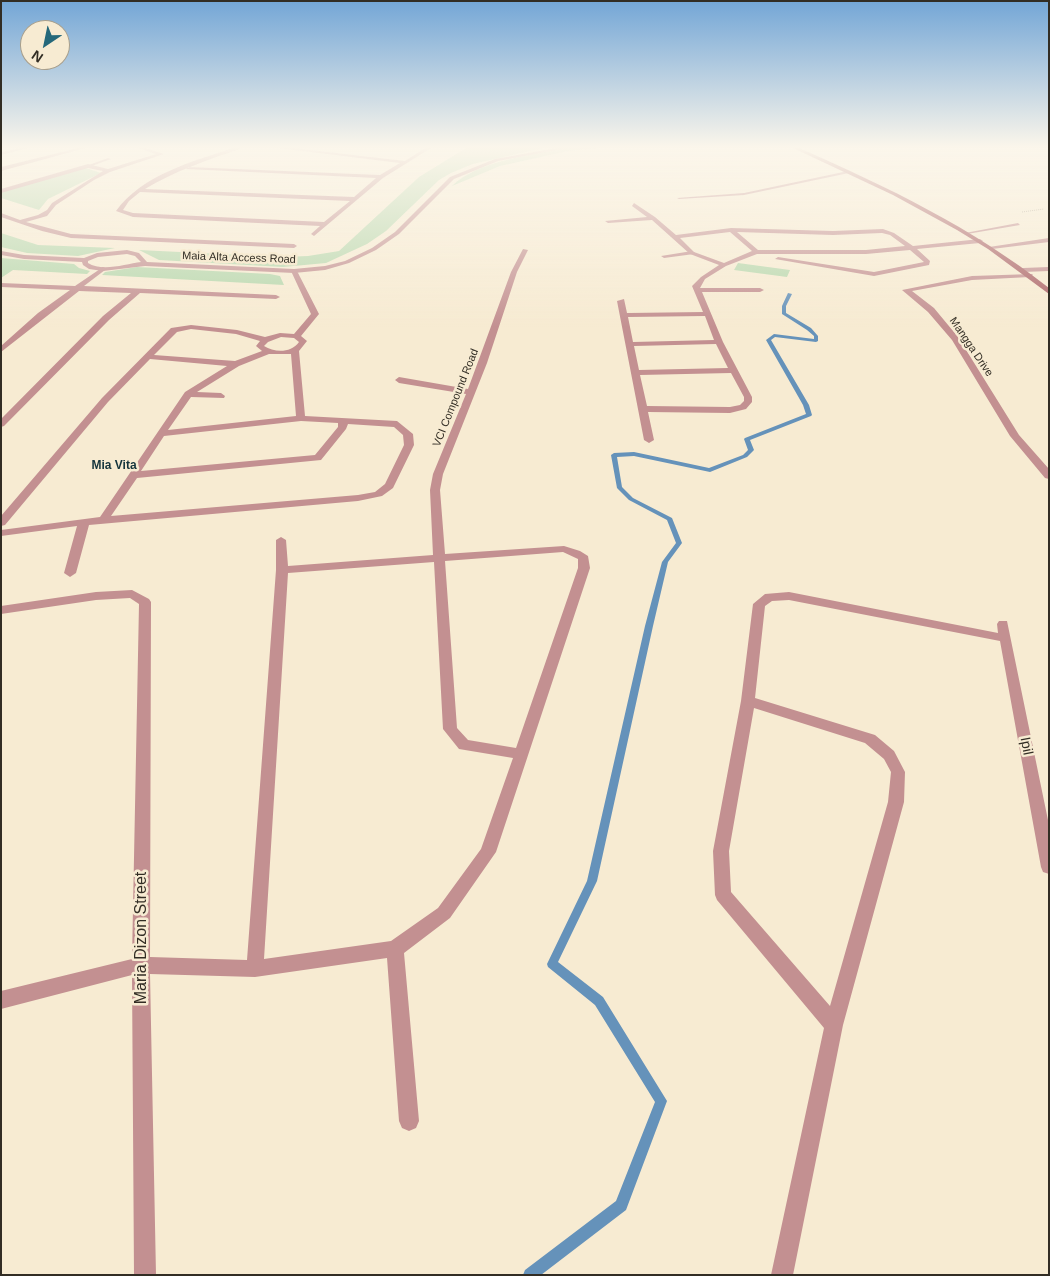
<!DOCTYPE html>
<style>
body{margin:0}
#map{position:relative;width:1050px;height:1276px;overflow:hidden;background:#f7ebd2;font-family:Helvetica,sans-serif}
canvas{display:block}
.frame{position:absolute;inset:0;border:2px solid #322d24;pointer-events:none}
.north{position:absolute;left:20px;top:20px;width:50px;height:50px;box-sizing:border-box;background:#f7ebd2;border:1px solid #a89f8c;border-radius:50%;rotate:214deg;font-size:14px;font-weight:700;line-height:20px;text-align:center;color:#322d24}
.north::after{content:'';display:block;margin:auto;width:18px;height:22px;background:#25687a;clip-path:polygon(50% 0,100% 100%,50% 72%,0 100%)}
</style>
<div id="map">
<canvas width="1050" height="1276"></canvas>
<div class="frame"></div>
<div class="north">N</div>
</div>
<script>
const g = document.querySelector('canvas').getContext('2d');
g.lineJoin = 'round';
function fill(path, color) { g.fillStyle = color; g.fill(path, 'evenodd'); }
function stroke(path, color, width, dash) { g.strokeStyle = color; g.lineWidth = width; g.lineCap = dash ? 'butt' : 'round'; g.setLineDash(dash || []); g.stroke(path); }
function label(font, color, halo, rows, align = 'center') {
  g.font = font + ' Helvetica,sans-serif'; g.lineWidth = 5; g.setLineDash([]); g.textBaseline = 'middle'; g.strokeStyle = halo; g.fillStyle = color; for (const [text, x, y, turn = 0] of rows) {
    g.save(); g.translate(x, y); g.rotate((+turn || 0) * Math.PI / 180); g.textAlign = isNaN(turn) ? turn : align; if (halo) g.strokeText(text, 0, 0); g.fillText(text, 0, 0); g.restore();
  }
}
const green = new Path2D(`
 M466 148H543L473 164 451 173 439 180 386 231 367 244 326 263 283 267 159 260 139 250 283 257 308 256 339 251 419 177Z
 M571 148H598L568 151 500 166 452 186C476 161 538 153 571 148Z
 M86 168 101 173 48 199 39 210 1 198V192Z
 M1 233 38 245 115 248 78 256 27 253 1 247Z
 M1 258 74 264 79 268 90 271 87 274 13 270 1 278Z
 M738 263 790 270 787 277 734 270Z
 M137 267 270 274 280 276 284 285 102 275 105 272Z`);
const stream = new Path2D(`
 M788 293 792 294 786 306V313L811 328 818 336V341L816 342 775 337 771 340 809 405 812 415 811 416 750 440 754 450 747 457 710 472 634 456 617 457 622 487 633 498 672 518 682 543 668 562 653 626 597 881 558 962 603 997 667 1101 626 1210 541 1275H523L525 1270 616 1201 655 1102 595 1005 548 967 547 964 587 881 645 626 662 562 676 543 667 520 629 500 617 488 611 455 614 453 634 452 709 468 743 455 748 450 744 439 745 438 806 414 803 405 766 340 774 334 814 339V336L807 330 782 314V306Z`);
const path = new Path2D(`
 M1022 212 1044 209`);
const service = new Path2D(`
 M108 158 111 159 89 167 86 166Z
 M848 171 849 173 744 195 679 199 677 198 744 193Z
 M1018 223 1020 225 967 234 965 233Z
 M692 251 695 253 694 254 664 258 661 256Z`);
const minor = new Path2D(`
 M20 148H28L1 155V152Z
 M138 148H145L164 154 110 172 94 180 56 205 47 216 26 222 71 234 294 244 297 246 294 248 71 238 42 231 1 217V213L20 220 38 215 47 210 52 203 103 171 88 168 1 193V189L88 164 108 169 156 154Z
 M233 148H240V149C207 160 175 171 145 189L354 197 376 178 186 169 189 167 380 175 400 163 278 148H293L405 161 425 148H431L383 178 314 236 311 234 320 226 133 217 116 211C143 174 192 162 233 148ZM140 192 350 201 324 222 133 213 123 210 129 201Z
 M634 203 655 217 676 235 731 228 833 231 883 229 894 233 913 246 980 239 983 241 980 243 917 249 930 261 929 265 874 276 775 259 778 257 874 272 924 262 910 250 866 254H757L726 266 705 279 700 288H760L764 290 760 292H702L723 342 752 397V402L746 409 730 413 648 412 654 440 649 443 644 440 617 301 624 299 627 313 703 312 692 286 701 277 719 265 690 254 652 220 608 223 605 221 647 217 632 206ZM730 232 752 251 724 263 694 252 680 238ZM737 232 833 235 882 233 890 235 905 246 866 250H758ZM705 316 714 340 633 342 628 317ZM716 344 728 368 639 370 634 346ZM731 373 744 397V401L740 405 730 407 647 406 640 375Z
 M523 249 528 250 517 272 487 363 443 474 440 490 445 554 564 546 580 551 588 556 590 568 496 852 450 918 404 953 419 1121 416 1128 409 1131 402 1128 399 1121 387 958 255 977 150 974 156 1275H134L132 975 1 1009V991L132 959 139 604 130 598 96 600 1 614V606L96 592 132 590 149 599 151 602 150 957 247 960 276 570V540L281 537 286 540 288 566 433 555 430 490 433 474 466 394 399 383 395 380 399 377 468 389 511 272ZM563 552 578 559V568L516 748 468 740 457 728 445 561ZM434 562 443 729 459 749 513 758 481 849 438 908 391 941 264 959 288 573Z
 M103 267 105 268V270L84 286 276 295 280 297 276 299 140 293 109 320 4 426 1 427V419L103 316 131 293 79 291 1 352V346L38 313 70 290 1 287V283L75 286Z
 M1049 267V271L1023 272 1020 270 1023 268Z
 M294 269 297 271 319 314 301 336 307 341 299 351 305 416 397 421 413 434 414 445 393 488 382 496 358 501 89 525 76 573 70 577 64 573 77 526 1 536V530L100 517 185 392 227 366 150 359 108 402 5 525 1 526V516L102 398 171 328 191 325 237 330 265 337 280 333 294 334 311 314 291 271ZM191 329 236 334 260 341 256 346 262 351 235 361 154 355 177 332ZM281 337 294 338 299 342C291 353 275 353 264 346L268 342ZM269 354H291L296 416 168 430 191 397 224 398 225 396 221 393 197 392 239 366ZM301 421 338 423V427L315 455 141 471 164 436ZM348 424 394 427 403 435 404 445 385 484 375 492 358 495 111 516 137 478 321 460 346 429Z
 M1032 274 1033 275 1030 277 972 280 912 291 934 308 958 337 1019 435 1049 469V479L1045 478 1010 436 952 340 928 312 902 290 972 276Z
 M789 592 998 633 997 624 999 621H1007L1049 825V874L1043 872 1041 867 1000 641 789 600 772 601 765 606 755 698 875 735 894 751 905 772 904 802 843 1025 793 1275H771L824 1028 717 900 715 895 713 851 741 701 753 604 765 594ZM754 708 865 743 884 759 891 772 888 802 830 1006 731 892 729 851Z`);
const tertiary = new Path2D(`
 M78 148H86L1 171V167Z
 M556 148H567L498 161 454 179 399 234 376 250 349 263 325 270 294 273 145 266 103 271 89 269 83 265 82 262 24 259 1 255V251L24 255 84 258 97 253 127 250 139 253 147 262 294 269 325 266 345 261 372 248 395 232 450 177 495 159ZM127 254 135 256 141 262C126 264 102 272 88 263V261L98 257Z
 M1049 238V242L992 249 989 247Z`);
const secondary = new Path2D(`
 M793 148H799C888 187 973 228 1049 288V294L988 249 957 230 893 195Z`);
const farStreetnames = [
 ["Maia Alta Access Road",239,258,2],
 ["Mangga Drive",971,347,56],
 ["VCI Compound Road",456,398,-68]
];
const farNeighbourhoodnames = [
 ["Mia Vita",114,466]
];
const streetNames = [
 ["Ipil",1026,746,79]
];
const nearStreetnames = [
 ["Maria Dizon Street",142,938,-90]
];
fill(green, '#b7d7ad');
fill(stream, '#6592ba');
stroke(path, '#b3a996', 1, [1, 1]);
fill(service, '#c39091');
fill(minor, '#c39091');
fill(tertiary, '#c39091');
fill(secondary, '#aa6266');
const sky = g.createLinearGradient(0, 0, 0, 327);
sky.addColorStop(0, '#73a6d6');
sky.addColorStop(0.45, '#fbf6eb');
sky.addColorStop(1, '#fbf6eb00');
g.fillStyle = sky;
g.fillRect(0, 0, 1050, 327);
label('11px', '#322d24', '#f7ebd2', farStreetnames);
label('bold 12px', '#13333c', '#f7ebd2', farNeighbourhoodnames);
label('14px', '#322d24', '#f7ebd2', streetNames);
label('16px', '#322d24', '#f7ebd2', nearStreetnames);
</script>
